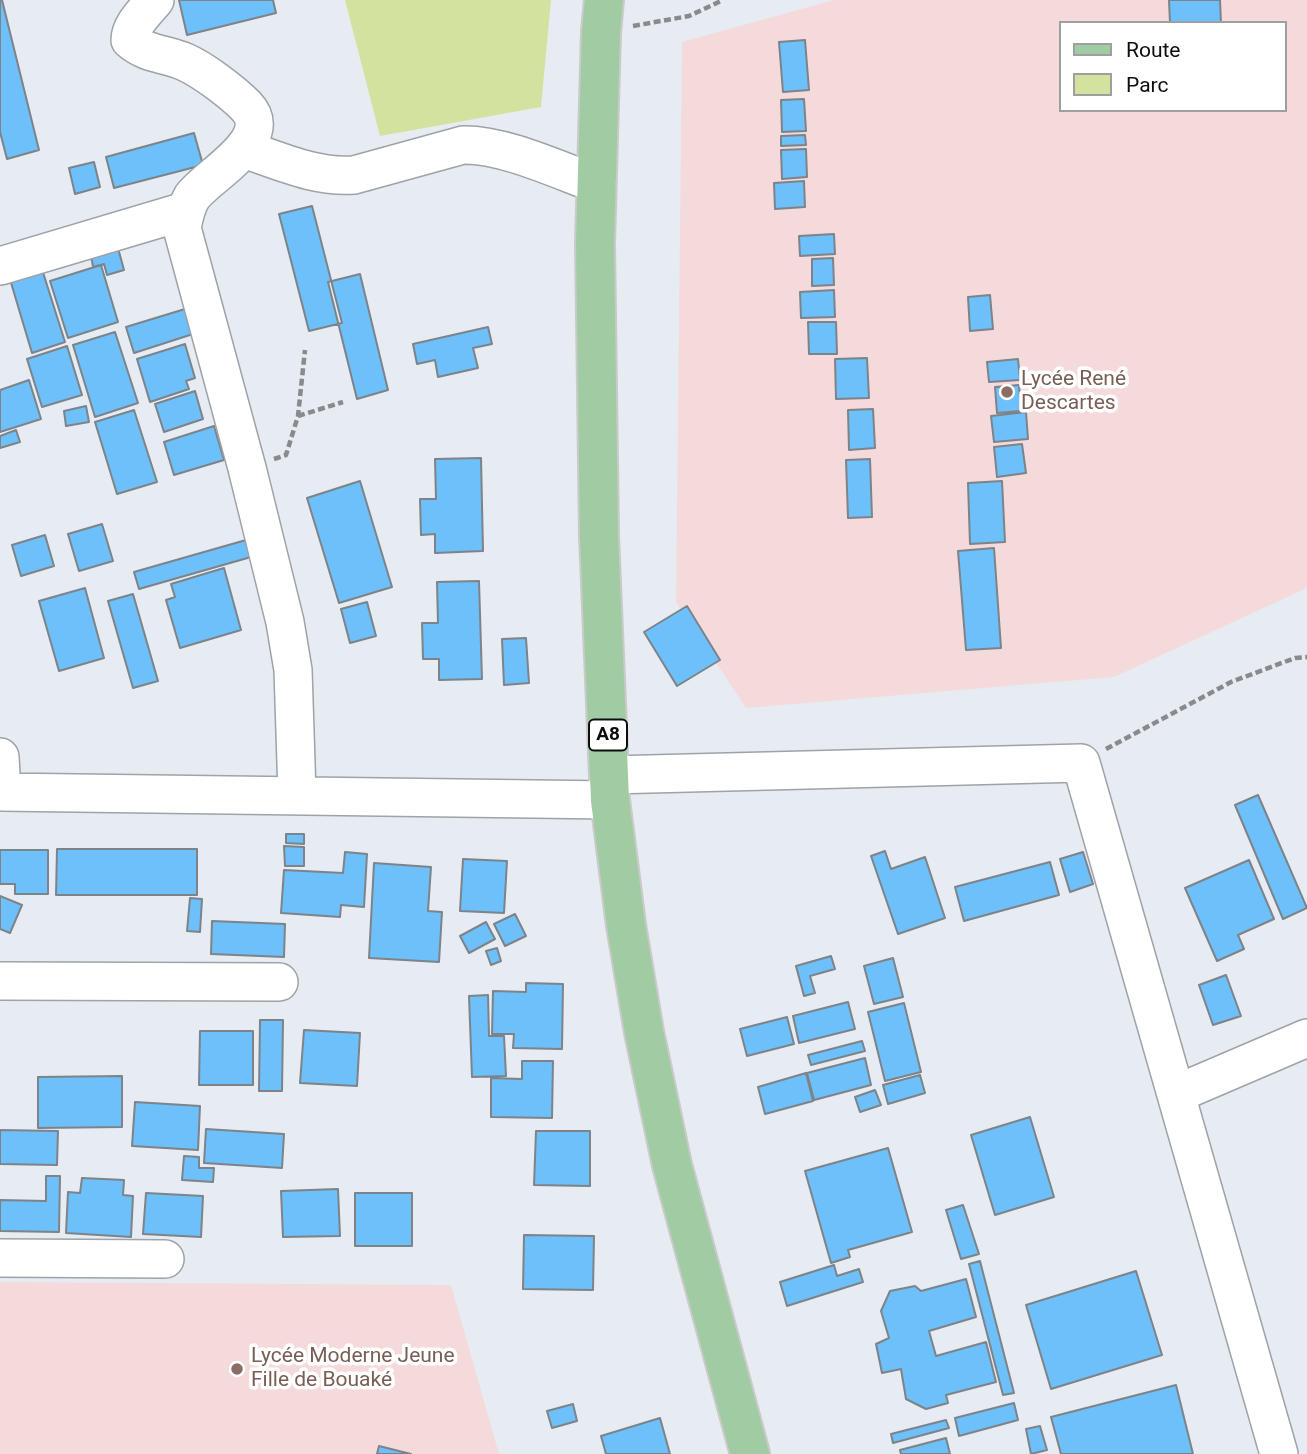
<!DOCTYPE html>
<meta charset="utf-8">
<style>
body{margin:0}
#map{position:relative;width:1307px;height:1454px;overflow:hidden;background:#e6ecf2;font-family:Roboto,sans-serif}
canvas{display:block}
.legend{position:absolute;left:1059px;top:21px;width:228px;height:91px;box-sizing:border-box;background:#fff;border:2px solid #9e9f9f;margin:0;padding:9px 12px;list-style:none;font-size:21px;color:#0c0e0f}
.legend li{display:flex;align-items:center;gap:14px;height:35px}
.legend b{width:35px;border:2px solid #9e9f9f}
</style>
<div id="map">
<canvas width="1307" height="1454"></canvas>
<ul class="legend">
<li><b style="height:9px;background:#a1cca3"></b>Route</li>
<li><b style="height:19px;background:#d4e29f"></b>Parc</li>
</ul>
</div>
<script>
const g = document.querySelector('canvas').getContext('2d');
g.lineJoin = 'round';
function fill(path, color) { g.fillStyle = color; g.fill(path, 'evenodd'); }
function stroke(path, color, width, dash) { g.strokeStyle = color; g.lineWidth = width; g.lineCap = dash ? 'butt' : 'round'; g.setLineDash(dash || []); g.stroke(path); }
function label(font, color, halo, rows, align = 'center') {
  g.font = font + ' Roboto,sans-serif'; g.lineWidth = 7; g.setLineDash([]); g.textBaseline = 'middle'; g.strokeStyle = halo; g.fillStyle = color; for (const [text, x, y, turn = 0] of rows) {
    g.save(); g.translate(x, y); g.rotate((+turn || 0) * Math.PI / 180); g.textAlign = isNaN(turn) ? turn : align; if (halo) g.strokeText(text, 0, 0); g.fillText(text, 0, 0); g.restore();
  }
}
const education = new Path2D(`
 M834 0H1307V588L1114 677 746 708 676 602 682 42ZM1060 23H1284V110H1060Z
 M0 1282 451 1285 499 1454H0Z`);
const green = new Path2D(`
 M345 0H551L541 107 380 136Z`);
const building = new Path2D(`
 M0 0H2L39 150 7 159 0 132Z
 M179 0H273L276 13 187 35Z
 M1169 0H1220L1221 23H1170Z
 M805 40 809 90 783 92 779 42Z
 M804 99 806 131 782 132 781 100Z
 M194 133 203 165 114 188 106 157Z
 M805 135 806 145 781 146V136Z
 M806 149 807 177 782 179 781 150Z
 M94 162 100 187 75 194 69 168Z
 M804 181 805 207 775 209 774 183Z
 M312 206 342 323 309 331 279 214Z
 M834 234 835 254 800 256 799 236Z
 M118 248 124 270 107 275 104 264 93 267 91 255Z
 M833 258 834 285 812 286V259Z
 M101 265 118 322 68 338 50 281Z
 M41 266 65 342 32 353 9 276Z
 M360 274 388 390 357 399 328 282Z
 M834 290 835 317 801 318 800 292Z
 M990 295 993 329 970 331 968 297Z
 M185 309 193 334 134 353 126 327Z
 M808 322H836L837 354H809Z
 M488 327 492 344 473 348 478 368 438 377 435 360 417 364 413 344Z
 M115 332 138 403 95 417 73 345Z
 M185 344 195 378 186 381 189 389 150 402 137 359Z
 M67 346 82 395 42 407 27 359Z
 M867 358 869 398 836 399 835 359Z
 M1018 359 1020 380 989 382 987 362Z
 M29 380 41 419 0 432V390Z
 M1019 385 1021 411 997 413 995 387Z
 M195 391 203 419 164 432 155 404Z
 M86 406 89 422 66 426 64 411Z
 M873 409 875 448 849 450 848 410Z
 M134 410 157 482 117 494 95 422Z
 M1026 412 1028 439 994 442 991 416Z
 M214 426 224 460 174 475 164 442Z
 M16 430 20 442 0 448V436Z
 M1022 444 1026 473 997 477 994 447Z
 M481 458 483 551 435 553V534L421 535 420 499H436L435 459Z
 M870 459 872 517 848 518 846 460Z
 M360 481 392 587 339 603 307 498Z
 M1002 481 1005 542 970 544 968 483Z
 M102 524 113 561 79 571 68 534Z
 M45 535 54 566 21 576 12 545Z
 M246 540 251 557 139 589 134 572Z
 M994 548 1001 648 966 650 958 551Z
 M224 568 241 630 180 648 166 600 175 597 171 584Z
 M479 581 482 679 439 680V659H423L422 623H438L437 582Z
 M85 588 104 658 59 671 39 601Z
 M133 594 158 681 133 688 108 601Z
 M367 602 376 636 350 643 341 609Z
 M687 606 720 660 677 686 644 632Z
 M526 638 529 683 504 685 502 639Z
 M1258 795 1307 908 1283 919 1235 805Z
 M286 834H304V844L286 843Z
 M284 846 304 847V866H285Z
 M57 849H197V895H56Z
 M0 850H48V894H15V884H0Z
 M885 851 891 869 925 857 945 918 898 934 871 856Z
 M345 852 367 854 364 907 341 905 340 917 281 913 284 870 343 873Z
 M1083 852 1093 884 1070 892 1060 859Z
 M463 859 507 861 504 913 460 911Z
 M1249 860 1274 919 1238 935 1244 949 1217 961 1185 888Z
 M1050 862 1059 895 964 921 955 887Z
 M374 863 431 867 428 911 442 912 439 962 369 958Z
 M0 896 22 905 10 933 0 929Z
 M190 898 202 899 200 932 187 931Z
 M515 914 526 936 505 946 494 924Z
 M212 921 285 924 284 957 211 954Z
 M486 922 495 939 469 953 460 936Z
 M497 948 501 961 491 965 486 951Z
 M831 956 835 969 810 976 815 993 804 996 796 966Z
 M893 958 903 997 874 1004 864 966Z
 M1226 975 1241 1016 1213 1025 1199 985Z
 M526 983 563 984 562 1049 513 1048 514 1034H492L493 991 526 992Z
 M488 995 489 1036H504L506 1076 472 1077 469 996Z
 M848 1002 855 1029 799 1043 793 1016Z
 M904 1003 921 1072 885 1081 868 1012Z
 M787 1017 794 1044 747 1056 740 1029Z
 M260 1020H283L282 1091H259Z
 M304 1030 360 1033 357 1086 300 1083Z
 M200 1031H253V1085H199Z
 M862 1041 865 1051 811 1065 808 1055Z
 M865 1058 871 1085 814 1100 807 1073Z
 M522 1061H553L552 1118 491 1117V1078L522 1079Z
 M806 1073 813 1101 765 1114 758 1087Z
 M920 1075 925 1093 888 1104 883 1085Z
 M122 1076V1127L38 1128V1077Z
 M875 1090 881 1105 860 1112 855 1097Z
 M135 1102 200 1106 198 1150 132 1146Z
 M1030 1117 1054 1197 995 1215 971 1135Z
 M206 1129 284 1134 282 1168 204 1163Z
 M0 1130 58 1131 57 1165 0 1164Z
 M536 1131H590V1186L534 1185Z
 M888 1148 912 1232 848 1250 850 1257 831 1263 805 1171Z
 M184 1156 199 1157V1168H214L213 1182 182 1180Z
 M46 1176H60L59 1232 0 1231V1200L46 1201Z
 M82 1178 124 1180 123 1195 133 1196 131 1237 66 1233 68 1192 80 1193Z
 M338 1189 340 1236 283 1237 281 1191Z
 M146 1193 203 1196 201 1237 143 1234Z
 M355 1193H412V1246H355Z
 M963 1205 979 1254 961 1259 946 1210Z
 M524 1235 594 1236 593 1290 523 1289Z
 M980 1261 1014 1393 1003 1395 969 1264Z
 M834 1265 837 1276 859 1269 863 1282 787 1306 780 1282Z
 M1136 1271 1162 1355 1051 1389 1026 1305Z
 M966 1279 976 1317 929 1331 936 1356 986 1342 996 1382 946 1395 948 1403 926 1409 906 1399 901 1369 882 1373 876 1344 889 1338 881 1311 890 1291 915 1286 921 1291Z
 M1176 1385 1193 1454H1061L1051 1417Z
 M1014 1403 1018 1420 959 1436 955 1418Z
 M573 1404 577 1421 552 1428 547 1411Z
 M660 1418 670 1454H606L601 1436Z
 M946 1420 949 1428 893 1443 891 1434Z
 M1040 1426 1047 1450 1031 1454 1026 1429Z
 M946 1438 950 1454H901L900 1450Z
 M379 1446 411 1454H377Z`);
const path = new Path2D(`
 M633 26 689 16 723 0
 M298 416 343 402
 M274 459 286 455 298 416 305 350
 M1106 749 1231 682 1295 658 1307 657`);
const minor = new Path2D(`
 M155 0C146 11 130 25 130 40 145 54 167 54 185 62 203 70 231 91 246 106 278 139 208 175 192 197 186 207 184 217 182 228L247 468 285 622 293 670 297 794
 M244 149C280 161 316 178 354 175L463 145C503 144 558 170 597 184
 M0 266 185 211
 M0 757 2 792
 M610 775 1081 763 1279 1454
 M0 792 610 800
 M0 981 279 982
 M1176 1094 1307 1038
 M0 1258 165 1259`);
const major = new Path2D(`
 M604 0 601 32 595 243 599 535 610 800 626 925 644 1032 672 1165 750 1454`);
const markers = [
 [1007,392,7,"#8d6e63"],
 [237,1369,7,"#8d6e63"]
];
const shields = [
 [608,735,38]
];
const shieldNames = [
 ["A8",608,735]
];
const educationNames = [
 ["Lycée René",1021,380],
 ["Descartes",1021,404],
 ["Lycée Moderne Jeune",251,1357],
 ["Fille de Bouaké",251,1381]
];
fill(education, '#f5dadb');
fill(green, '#d4e29f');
fill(building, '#6dc0fa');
stroke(building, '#7d8388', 2);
stroke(minor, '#9da3a8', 40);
stroke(major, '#cacaca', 42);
stroke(path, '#878b8f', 4.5, [7, 3.5]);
stroke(minor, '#fff', 37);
stroke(major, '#a1cca3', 38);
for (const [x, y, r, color] of markers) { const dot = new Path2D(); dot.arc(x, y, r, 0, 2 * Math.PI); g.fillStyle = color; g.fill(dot); stroke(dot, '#fff', 2.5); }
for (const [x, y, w] of shields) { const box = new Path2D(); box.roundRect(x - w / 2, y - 15.5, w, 31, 5); g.fillStyle = '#fff'; g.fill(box); stroke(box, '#0c0e0f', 2); }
label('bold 19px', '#0c0e0f', null, shieldNames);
label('21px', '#785e54', '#fff', educationNames, 'left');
</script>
